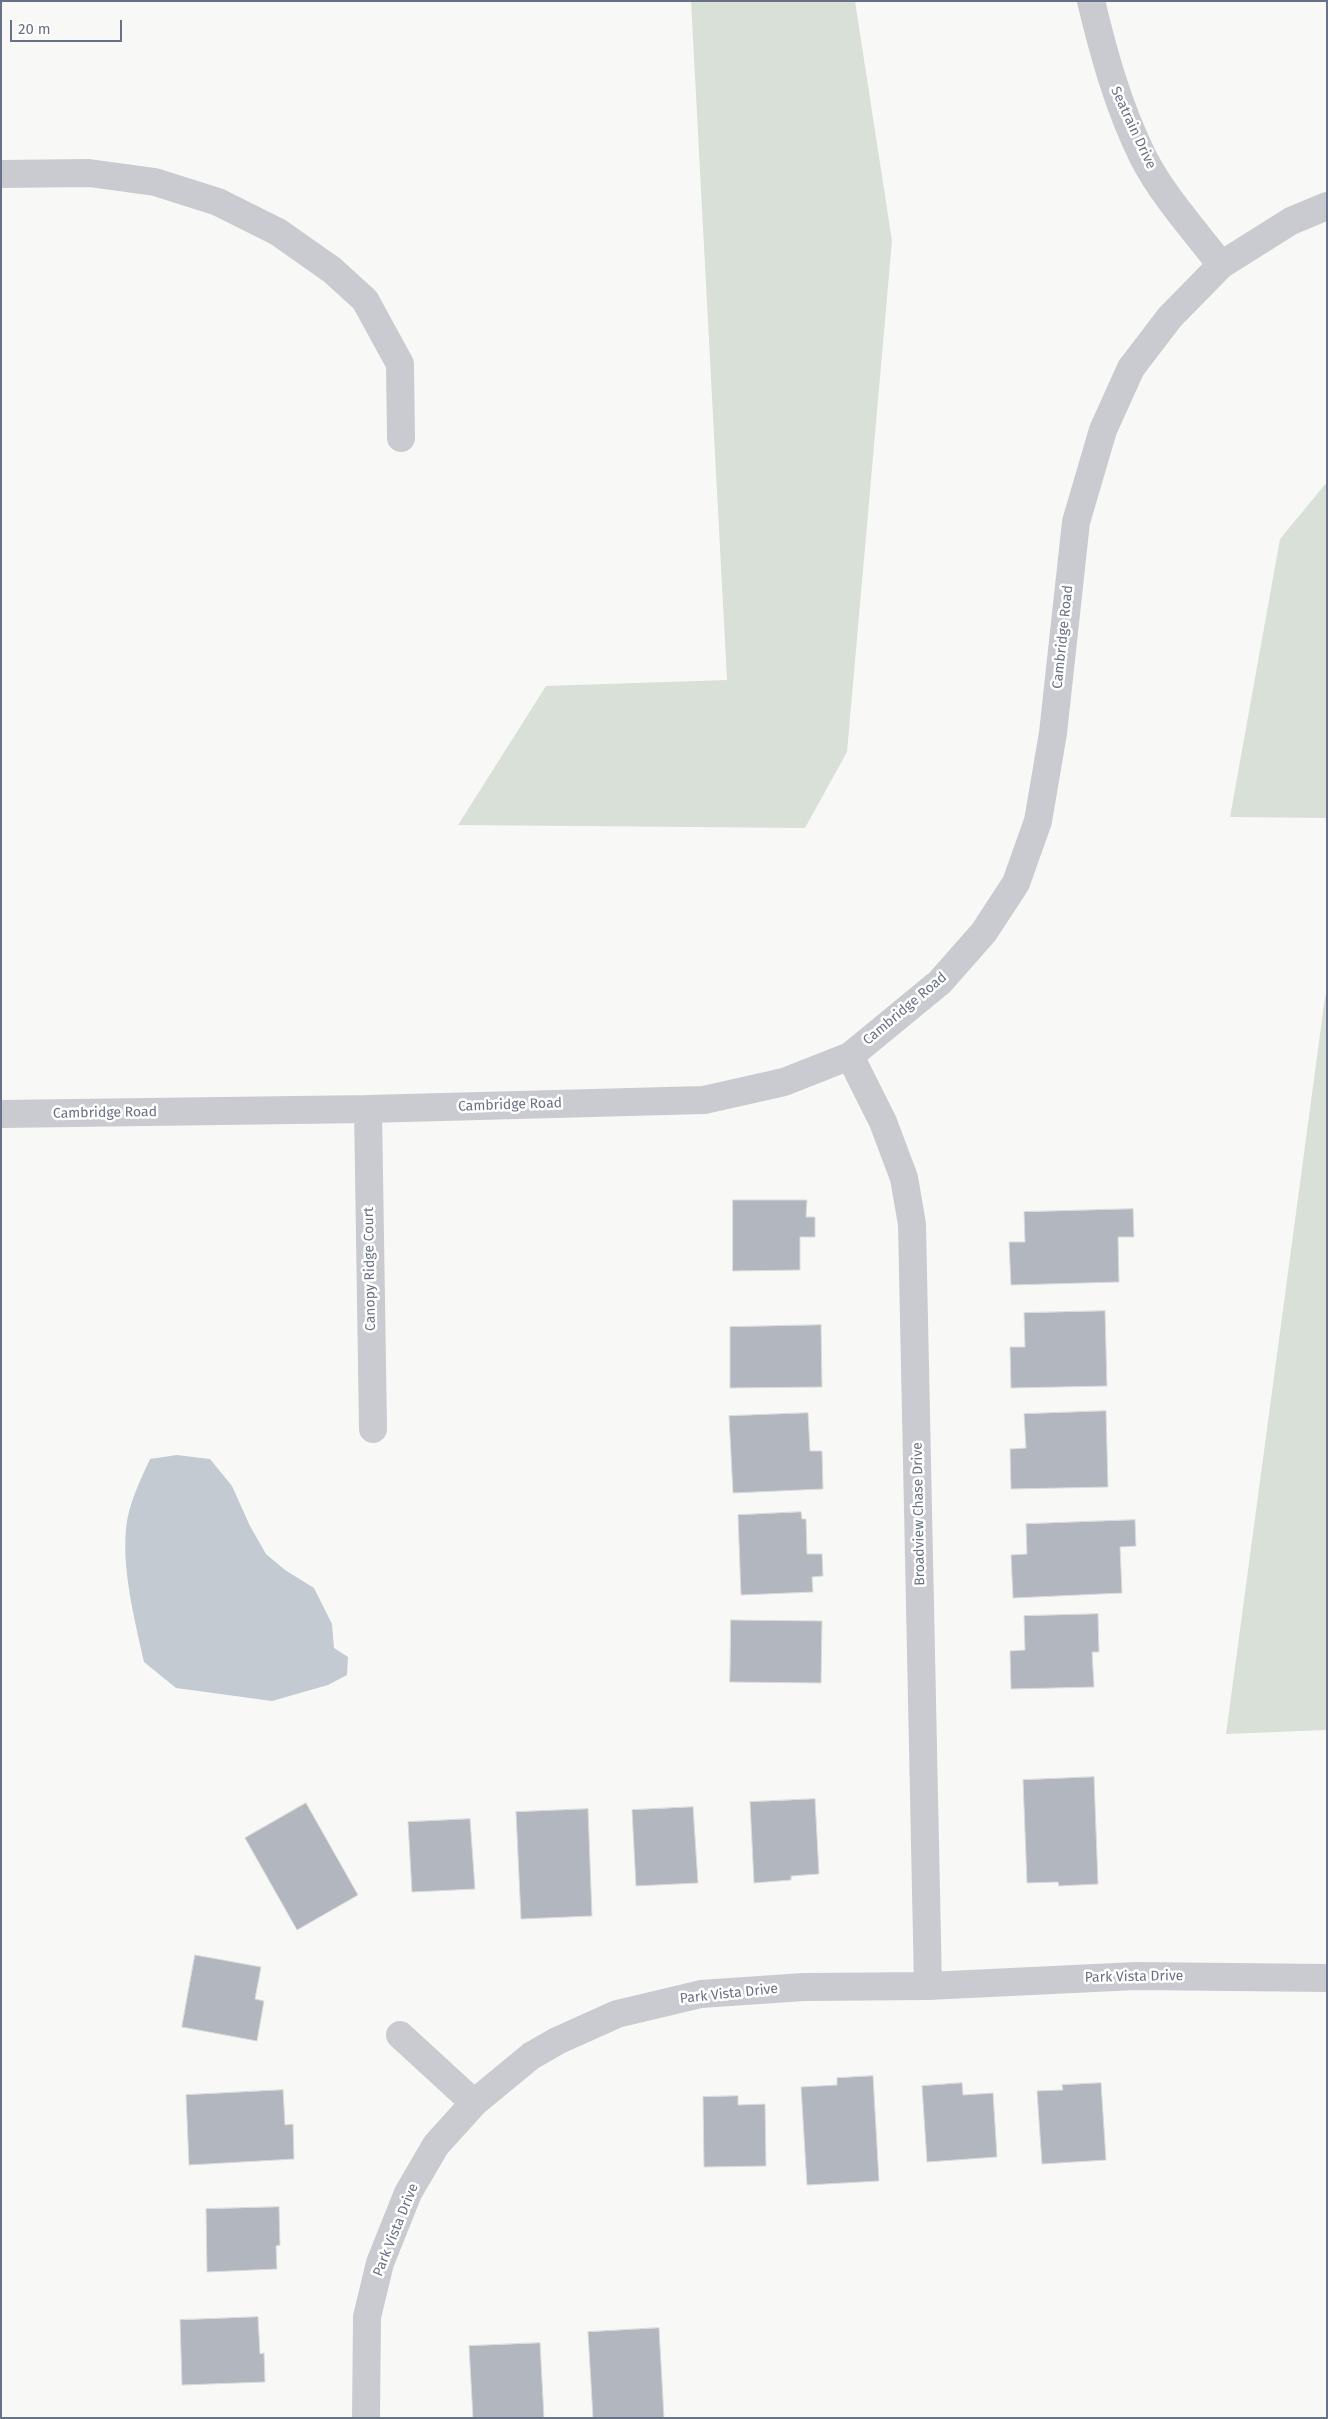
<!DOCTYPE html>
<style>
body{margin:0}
#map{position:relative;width:1328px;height:2419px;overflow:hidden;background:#f8f9f6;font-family:"Fira Sans",sans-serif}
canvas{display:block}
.frame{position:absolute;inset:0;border:2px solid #687187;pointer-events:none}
.scale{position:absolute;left:10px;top:20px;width:112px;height:22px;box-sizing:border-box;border:2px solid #687187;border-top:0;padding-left:6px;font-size:15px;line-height:18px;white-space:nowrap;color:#687187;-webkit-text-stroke:4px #fff;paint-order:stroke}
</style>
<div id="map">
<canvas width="1328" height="2419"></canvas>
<div class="frame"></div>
<div class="scale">20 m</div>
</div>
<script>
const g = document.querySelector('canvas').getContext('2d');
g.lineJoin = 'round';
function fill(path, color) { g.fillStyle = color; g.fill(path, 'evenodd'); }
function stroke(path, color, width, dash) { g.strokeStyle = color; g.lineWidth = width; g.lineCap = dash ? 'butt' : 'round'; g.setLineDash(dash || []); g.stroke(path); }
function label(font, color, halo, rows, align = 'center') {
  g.font = font + ' "Fira Sans",sans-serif'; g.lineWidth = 5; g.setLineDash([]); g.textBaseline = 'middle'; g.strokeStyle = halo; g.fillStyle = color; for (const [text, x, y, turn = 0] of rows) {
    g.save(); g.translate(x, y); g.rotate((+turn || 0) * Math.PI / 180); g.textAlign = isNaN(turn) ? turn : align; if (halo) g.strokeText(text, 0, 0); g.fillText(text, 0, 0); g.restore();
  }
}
const green = new Path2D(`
 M691 1H855L892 241 847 752 805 828 458 825 546 686 727 680Z
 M1327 482V818L1230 817 1280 539Z
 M1327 993V1730L1226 1734 1325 997Z`);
const water = new Path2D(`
 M177 1455 210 1459 232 1486 250 1526 266 1554 285 1570 314 1588 332 1624 334 1648 348 1657 347 1675 328 1685 272 1701 176 1688 144 1662C135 1621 122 1571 126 1529 128 1505 140 1481 150 1459Z`);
const building = new Path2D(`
 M733 1200H807L806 1217H815V1237H800V1270L733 1271Z
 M1133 1209 1134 1237H1118L1119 1282 1011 1285 1009 1242H1025L1024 1212Z
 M1105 1311 1107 1386 1011 1388 1010 1347H1025L1024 1313Z
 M821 1325 822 1387 730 1388V1327Z
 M1106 1411 1108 1487 1011 1489 1010 1449 1026 1448 1024 1414Z
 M808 1413 810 1451H822L823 1489 733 1493 729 1416Z
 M801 1512 802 1519H806L807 1554H822L823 1576 812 1577 813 1592 741 1595 738 1515Z
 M1135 1520 1136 1546 1120 1547 1122 1593 1013 1598 1011 1555 1027 1554 1026 1524Z
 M1098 1614 1099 1652H1092L1094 1687 1011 1689 1010 1651 1025 1650 1024 1616Z
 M731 1620 822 1621 821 1683 730 1682Z
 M1094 1777 1098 1884 1059 1886 1058 1882 1027 1883 1023 1780Z
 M815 1799 819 1874 791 1876V1880L754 1883 750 1802Z
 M306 1803 358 1895 297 1930 245 1838Z
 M693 1807 698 1883 636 1886 632 1810Z
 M588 1809 592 1916 521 1919 516 1812Z
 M470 1819 475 1889 412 1892 408 1822Z
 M195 1955 261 1967 255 1999 264 2001 257 2041 182 2027Z
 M873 2076 879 2181 807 2185 801 2087 837 2085V2078Z
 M962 2083 963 2095 993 2093 997 2157 927 2162 922 2086Z
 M1101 2083 1106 2160 1042 2164 1037 2091 1063 2090 1062 2085Z
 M283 2090 285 2125 293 2124 294 2159 189 2165 186 2095Z
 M738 2096V2105L765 2104 766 2166 704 2167 703 2097Z
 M279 2207 280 2245 276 2246 277 2269 207 2272 206 2209Z
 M258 2317 260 2354 264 2353 265 2382 182 2385 180 2320Z
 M659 2328 664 2418H593L588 2332Z
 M540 2343 544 2418H473L469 2346Z`);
const street = new Path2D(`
 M1091 1C1104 55 1118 106 1143 157 1163 196 1195 231 1221 265
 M1 174 89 173 155 182 218 202 278 232 332 270 365 300 400 364 401 438
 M850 1056 883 1122 904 1178 912 1224 928 1986
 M368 1109 373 1429
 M1 1114 368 1109 704 1100 784 1082 850 1056 940 982 984 932 1016 883 1038 821 1053 733 1076 522 1103 430 1131 368 1170 317 1221 265 1291 221 1327 206
 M400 2035 474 2103
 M366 2418 367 2317 380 2263 408 2193 436 2145 474 2103 531 2056 557 2041 617 2014 701 1994 804 1987 928 1986 1136 1976 1327 1978`);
const streetNames = [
 ["Seatrain Drive",1133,128,65],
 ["Cambridge Road",1063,637,-84],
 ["Cambridge Road",905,1009,-40],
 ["Cambridge Road",510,1105,-2],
 ["Cambridge Road",105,1113,-1],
 ["Canopy Ridge Court",370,1269,-91],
 ["Broadview Chase Drive",919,1514,-91],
 ["Park Vista Drive",1134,1977,-1],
 ["Park Vista Drive",729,1994,-6],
 ["Park Vista Drive",396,2230,-68]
];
fill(green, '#d9e0d7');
fill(water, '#c4cad2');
fill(building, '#b2b6bf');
stroke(building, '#dadbd9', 1);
stroke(street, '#cacbd0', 28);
label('14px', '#687187', '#fff', streetNames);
</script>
